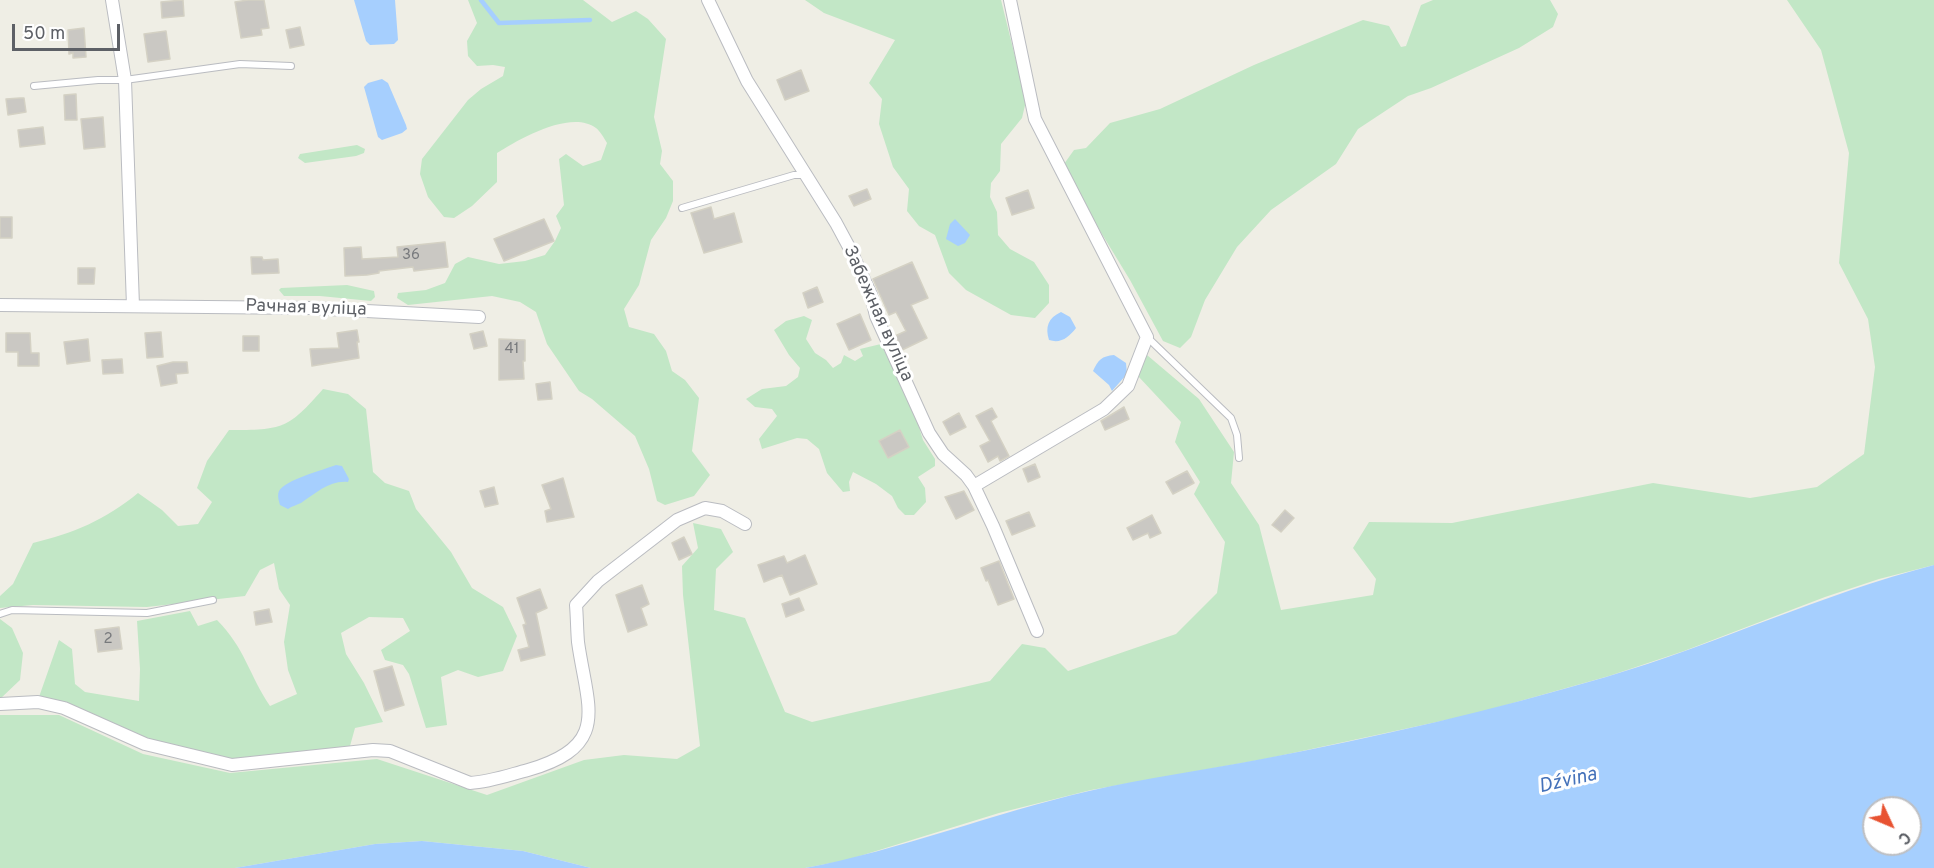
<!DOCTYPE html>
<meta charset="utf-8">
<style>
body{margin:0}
#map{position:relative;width:1934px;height:868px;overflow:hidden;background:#efeee5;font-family:Overpass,sans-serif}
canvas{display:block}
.north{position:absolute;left:1862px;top:796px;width:60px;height:60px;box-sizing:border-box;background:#fff;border:2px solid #bebfc2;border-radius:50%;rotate:134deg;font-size:16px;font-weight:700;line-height:24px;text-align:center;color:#5d6066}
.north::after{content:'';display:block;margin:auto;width:21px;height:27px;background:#e85332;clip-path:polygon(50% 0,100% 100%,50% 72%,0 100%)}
.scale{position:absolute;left:12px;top:24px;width:108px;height:27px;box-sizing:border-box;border:3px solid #5d6066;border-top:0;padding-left:8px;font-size:18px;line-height:21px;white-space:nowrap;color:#5d6066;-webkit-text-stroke:4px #fff;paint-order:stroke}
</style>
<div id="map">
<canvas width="1934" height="868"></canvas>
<div class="north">С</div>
<div class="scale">50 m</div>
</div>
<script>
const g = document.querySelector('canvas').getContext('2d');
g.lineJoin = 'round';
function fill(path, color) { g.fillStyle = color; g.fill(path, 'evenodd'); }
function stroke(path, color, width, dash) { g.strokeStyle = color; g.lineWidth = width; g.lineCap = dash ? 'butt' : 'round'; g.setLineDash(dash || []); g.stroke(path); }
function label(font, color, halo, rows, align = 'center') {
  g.font = font + ' Overpass,sans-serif'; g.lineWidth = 6; g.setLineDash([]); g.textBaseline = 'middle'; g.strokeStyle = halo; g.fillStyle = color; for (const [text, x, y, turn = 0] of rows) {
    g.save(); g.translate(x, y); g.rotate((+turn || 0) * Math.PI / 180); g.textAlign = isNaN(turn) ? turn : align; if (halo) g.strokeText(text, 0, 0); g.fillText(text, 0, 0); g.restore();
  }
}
const green = new Path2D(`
 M468 0H583L612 22 636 11 648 19 666 39 654 117 662 151 660 164 673 181V201L666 218 651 240 639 285 624 309 629 327 654 334 666 351 672 371 685 380 699 398 692 451 710 475 694 496 665 505 657 501 649 469 635 436 592 399 579 391 547 344 536 312 520 302 492 296 408 305 397 298 398 293 426 290 445 283 455 264 468 257 499 264 525 261 545 255 555 241 561 228 556 216 564 205 559 159 566 154 583 166 601 160 607 143C604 138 600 131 596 128 571 109 519 139 497 153V182L472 206 454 218 444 217 428 197 420 174 422 159 468 100 481 89 503 76 505 67 493 65 477 66 468 56 467 41 477 23Z
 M805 0H1001L1026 101 1022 118 1001 144 1000 171 991 183 990 197 997 212 998 235 1010 249 1034 262 1049 285V303L1035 318 1011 315 966 290 949 273 935 235 919 226 907 211 909 189 893 167 879 124 882 99 869 83 895 40 824 13Z
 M1433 0H1550L1558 14 1553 27 1519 48 1431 88 1408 96 1358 129 1336 164 1271 210 1237 247 1205 300 1191 337 1180 348 1163 341 1130 280 1080 198 1064 164 1074 150 1086 148 1110 123 1160 109 1254 65 1363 20 1389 26 1401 47 1406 46 1421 5Z
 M1787 0H1934V565L1879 579 1825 597 1684 651 1609 676 1474 714 1265 759 1091 790 999 813 847 860 805 868H591L523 851 422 841 375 844 235 868H0V715H59L143 754 230 773 377 759 487 795 584 760 624 755 677 759 700 746 683 595 682 566 698 548 693 523 721 529 733 552 716 569 714 610 745 618 785 712 812 722 990 681 1022 644 1045 648 1068 671 1176 634 1217 593 1225 542 1194 494 1200 482 1175 442 1181 422 1138 376 1147 355 1199 399 1234 452 1231 483 1259 525 1281 610 1373 595 1376 579 1353 548 1369 522 1452 523 1653 483 1750 498 1817 487 1864 454 1875 367 1868 319 1839 263 1849 153 1821 50Z
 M357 145 365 149 364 153 356 156 305 163 298 158 300 154Z
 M347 285 374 291 375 297 371 301 320 296H284L279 290 281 288Z
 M804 316 812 320 806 339 815 353 826 360 833 368 841 363 844 355 855 361 863 356 860 349 881 344 914 411 923 440 935 459V466L918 477 925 488 926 502 914 515H905L898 508 892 496 876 484 853 472 849 482 850 491 843 492 827 473 819 449 807 439 797 438 762 449 759 439 777 416 772 409 755 407 746 399 762 389 786 386 798 377 800 368 789 355 774 330 786 321Z
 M323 389 348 394 366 409 373 472 385 483 409 491 416 509 451 552 472 588 503 607 517 636 503 671 478 677 458 670 441 677 447 725 426 728 409 674 403 665 385 660 381 650 410 631 403 618 369 617 341 633 346 654 364 683 383 722 355 728 350 746 234 759 148 740 39 697 59 640 72 649 75 684 85 692 139 701 140 669 137 621 190 611 198 626 217 620C245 648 249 675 270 706L297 694 288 670 284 642 290 605 279 589 274 563 260 570 245 596 147 607 33 605 0 608V596L13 584 33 543C74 533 105 520 138 493L162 510 178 526 198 524 212 502 197 488 207 461 229 430C283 430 288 429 323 389Z
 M0 619 12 628 23 653 20 680 0 699Z`);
const water = new Path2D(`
 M354 0H395L398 40 394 44 370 45 366 41Z
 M382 79 388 83 406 125 407 129 402 133 382 140 378 137 364 87 368 83Z
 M955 219 970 235 965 243 958 246 946 239 950 224Z
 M1061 312 1070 317 1076 328C1069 337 1061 344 1049 340 1045 327 1048 318 1061 312Z
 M1114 355 1126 363 1127 374 1112 391 1109 385 1093 371C1098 360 1102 356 1114 355Z
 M336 465 342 466 349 479 348 482C330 480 316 493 301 503 297 505 292 506 288 509L280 505C279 501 277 496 279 491 285 480 323 470 336 465Z
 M1934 565V868H805C901 850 993 813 1089 791 1146 778 1205 770 1262 759 1378 737 1493 710 1606 677 1717 644 1822 594 1934 565ZM1874 808H1910V844H1874Z
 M422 841 523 851 591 868H235L375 844Z`);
const stream = new Path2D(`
 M481 0 499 23 590 20`);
const building = new Path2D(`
 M183 0 184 16 162 18 161 2Z
 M248 0H264L269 28 261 29 262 35 241 38 235 2Z
 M300 27 304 45 290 48 286 30Z
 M84 28 86 57 73 58V53L69 54 68 30Z
 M166 31 170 59 148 62 144 34Z
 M801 70 809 91 785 100 777 80Z
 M76 94 77 120H65L64 95Z
 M20 98H24L26 112 8 115 6 99Z
 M103 117 105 147 84 149 81 119Z
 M43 127 45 144 20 147 18 130Z
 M867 189 871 199 854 206 849 196Z
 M1028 190 1034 208 1012 215 1006 198Z
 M711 207 714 219 734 213 742 242 704 253 691 213Z
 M0 217H12V238H0Z
 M544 219 554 241 504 261 494 239Z
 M445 242 448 267 414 271 413 267 379 271V273L367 275 345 276 344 248 361 247 362 259 398 257 397 247Z
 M251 257H262L263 260 278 259 279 273 252 274Z
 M912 262 928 298 911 305 927 338 902 350 895 336 906 331 896 312 889 315 873 279Z
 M78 268H95L94 284H78Z
 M817 287 823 302 808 308 803 293Z
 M860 314 871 340 849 350 837 324Z
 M357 330 359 342H357L359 358 312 366 310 349 339 348 337 333Z
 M483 331 487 346 474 349 470 334Z
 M161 332 163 357 147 358 145 333Z
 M6 333H30L31 353H39V366H18V352H6Z
 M243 336H259V351H243Z
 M88 339 90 361 67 364 64 342Z
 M499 339 525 340V361H523L524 379 499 380Z
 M122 359 123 373 103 374 102 360Z
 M173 362H187L188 373 176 374 177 383 161 386 157 366Z
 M550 382 552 399 538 400 536 384Z
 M1124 407 1129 419 1105 430 1101 421Z
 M992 408 997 417 991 421 1009 456 1000 461 998 456 988 462 980 446 990 441 976 416Z
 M959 413 966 427 950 435 943 422Z
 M900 430 909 447 888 458 879 441Z
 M1035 464 1040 477 1028 482 1023 469Z
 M1187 471 1194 483 1173 494 1166 482Z
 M563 478 574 517 547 522 545 511 551 509 542 485Z
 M494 487 498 504 485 507 480 491Z
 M964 491 974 510 956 519 945 497Z
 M1285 510 1294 518 1281 532 1272 525Z
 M1029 512 1035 526 1012 535 1006 521Z
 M1152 515 1161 533 1150 538 1148 533 1133 540 1127 528Z
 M684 537 692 554 679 560 672 543Z
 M805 555 817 584 790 595 782 575 764 582 758 565 784 556 787 563Z
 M999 561 1014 599 998 605 988 580 986 581 981 568Z
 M642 585 649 604 641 608 647 625 628 632 616 595Z
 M540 589 547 608 536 613 545 655 521 661 518 650 529 647 523 625 526 624 517 598Z
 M799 598 804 610 786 617 782 604Z
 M269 609 272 622 256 625 254 612Z
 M119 627 122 649 98 652 95 630Z
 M392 666 404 705 385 711 374 671Z`);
const service = new Path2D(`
 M34 86 98 80H125L240 64 291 66
 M682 208 794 175H806
 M1147 337 1231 418 1237 435 1239 458
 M0 614 12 610 147 613 213 600`);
const minor = new Path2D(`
 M112 0 125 80 133 306
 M708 0 747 81 836 223 850 249 871 295 876 316 929 433 943 454 966 475 974 486 993 526 1037 631
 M0 305 310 308 479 317
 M974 486 1104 409 1128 386 1147 337 1035 119 1010 0
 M0 704 38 702 64 708 145 744 232 765 373 750 390 751 470 783C490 782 509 775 528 770 612 746 587 707 578 642 577 630 577 617 576 605L598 581 677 520 705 508 722 511 745 524`);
const numberNames = [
 ["36",411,256],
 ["41",512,350],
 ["2",108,640]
];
const streetNames = [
 ["Рачная вуліца",306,309,2],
 ["Забежная вуліца",877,314,66]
];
const waterNames = [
 ["Dźvina",1568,782,-13]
];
fill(green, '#c2e7c6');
fill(water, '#a6cffe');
stroke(stream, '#a6cffe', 4.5);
fill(building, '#cac8c3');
stroke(building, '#d4d1c4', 1.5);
stroke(service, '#babcc1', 8);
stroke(minor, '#babcc1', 14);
stroke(service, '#fff', 6);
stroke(minor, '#fff', 12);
label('15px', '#787a7d', null, numberNames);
label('18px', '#5d6066', '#fff', streetNames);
label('italic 20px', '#4572ba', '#fff', waterNames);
</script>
